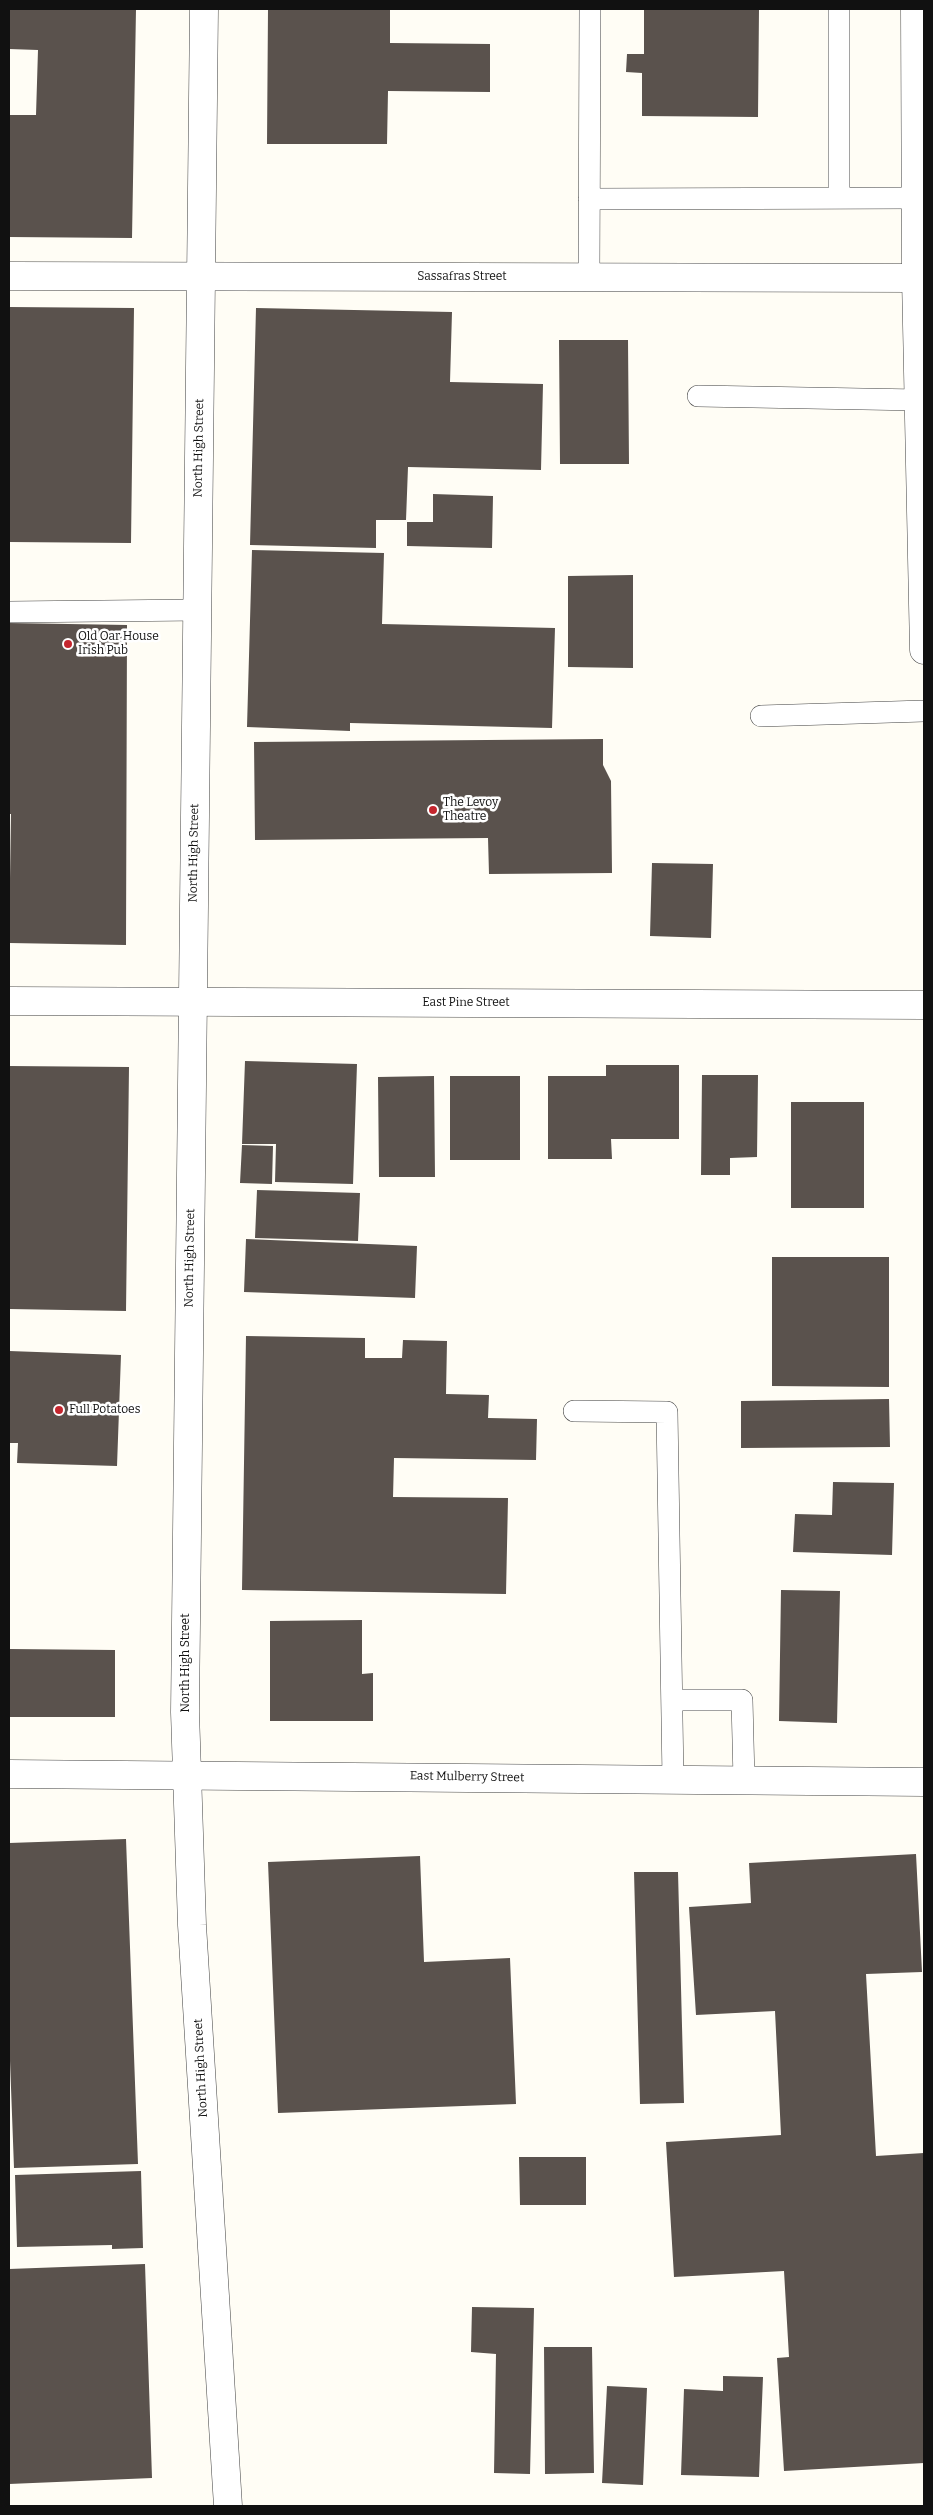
<!DOCTYPE html>
<style>
body{margin:0}
#map{position:relative;width:933px;height:2515px;overflow:hidden;background:#fffdf5;font-family:Bitter,serif}
canvas{display:block}
.frame{position:absolute;inset:0;border:10px solid #111;pointer-events:none}
</style>
<div id="map">
<canvas width="933" height="2515"></canvas>
<div class="frame"></div>
</div>
<script>
const g = document.querySelector('canvas').getContext('2d');
g.lineJoin = 'round';
function fill(path, color) { g.fillStyle = color; g.fill(path, 'evenodd'); }
function stroke(path, color, width, dash) { g.strokeStyle = color; g.lineWidth = width; g.lineCap = dash ? 'butt' : 'round'; g.setLineDash(dash || []); g.stroke(path); }
function label(font, color, halo, rows, align = 'center') {
  g.font = font + ' Bitter,serif'; g.lineWidth = 5; g.setLineDash([]); g.textBaseline = 'middle'; g.strokeStyle = halo; g.fillStyle = color; for (const [text, x, y, turn = 0] of rows) {
    g.save(); g.translate(x, y); g.rotate((+turn || 0) * Math.PI / 180); g.textAlign = isNaN(turn) ? turn : align; if (halo) g.strokeText(text, 0, 0); g.fillText(text, 0, 0); g.restore();
  }
}
const building = new Path2D(`
 M9 9H136L132 238 9 237V115H36L38 50 9 49Z
 M268 9H390V43L490 44V92L388 91 387 144H267Z
 M644 9H759L758 117 642 116V73L626 72 627 54H644Z
 M9 307 134 308 131 543 9 542Z
 M256 308 452 312 450 382 543 384 541 470 408 467 406 520H376V548L250 545Z
 M559 340H628L629 464H560Z
 M433 494 493 496 492 548 407 546V522H433Z
 M252 550 384 553 382 624 555 628 552 728 350 723V731L247 727Z
 M633 575V668L568 667V576Z
 M9 623 127 625 126 945 9 943 11 814H9Z
 M603 739V765L611 781 612 873 489 874 488 838 255 840 254 742Z
 M652 863 713 864 711 938 650 936Z
 M245 1061 357 1064 353 1184 275 1182 276 1144H242Z
 M606 1065H679V1139H611L612 1159H548V1076H606Z
 M9 1066 129 1067 126 1311 9 1309Z
 M702 1075H758L757 1157 730 1158V1175H701Z
 M434 1076 435 1177H379L378 1077Z
 M450 1076H520V1160H450Z
 M791 1102H864V1208H791Z
 M242 1145 273 1146 272 1184 240 1183Z
 M257 1190 360 1193 358 1241 255 1238Z
 M246 1239 417 1246 415 1298 244 1292Z
 M772 1257H889V1387L772 1386Z
 M246 1336 365 1338V1358H402L403 1340 447 1341 446 1394 489 1395 488 1418 537 1419 536 1460 394 1458 393 1497 508 1498 506 1594 242 1590Z
 M9 1351 121 1355 117 1466 17 1463 18 1443H9Z
 M889 1399 890 1447 741 1448V1401Z
 M833 1482 894 1483 892 1555 793 1552 795 1514 832 1515Z
 M781 1590 840 1591 837 1723 779 1721Z
 M362 1620V1674L373 1673V1721H270V1621Z
 M9 1649 115 1650V1717H9Z
 M126 1839 138 2164 14 2168 9 2034V1843Z
 M916 1854 922 1972 866 1974 876 2156 924 2153V2463L784 2471 777 2358 789 2357 784 2271 674 2277 666 2142 781 2135 775 2011 696 2015 689 1907 751 1903 749 1863Z
 M420 1856 424 1962 510 1958 516 2104 278 2113 268 1862Z
 M634 1872H678L684 2103 640 2104Z
 M519 2157H586V2205H520Z
 M141 2171 143 2248 112 2249V2245L17 2247 15 2175Z
 M145 2264 152 2478 9 2484V2269Z
 M472 2307 534 2308 530 2474 494 2473 496 2354 471 2352Z
 M544 2347H592L594 2473 545 2474Z
 M723 2376 763 2377 759 2477 681 2475 684 2389 723 2391Z
 M607 2386 647 2388 643 2485 602 2483Z`);
const service = new Path2D(`
 M839 198V10
 M589 199 916 198
 M589 277 590 9
 M698 396 918 400
 M9 612 197 610
 M761 716 924 711
 M574 1411 667 1412 673 1779
 M672 1700H742L744 1780`);
const minor = new Path2D(`
 M915 9 916 278 924 650
 M9 276 916 278
 M9 1001 924 1005
 M9 1774 924 1782`);
const tertiary = new Path2D(`
 M204 9 185 1712 192 1925 228 2506`);
const markers = [
 [68,644,5,"#c4262e"],
 [433,810,5,"#c4262e"],
 [59,1410,5,"#c4262e"]
];
const streetNames = [
 ["Sassafras Street",462,277],
 ["North High Street",199,448,-89],
 ["North High Street",194,853,-89],
 ["East Pine Street",466,1003],
 ["North High Street",190,1258,-89],
 ["North High Street",186,1663,-90],
 ["East Mulberry Street",467,1777,1],
 ["North High Street",201,2068,-93]
];
const poiNames = [
 ["Old Oar House",78,637],
 ["Irish Pub",78,651],
 ["The Levoy",443,803],
 ["Theatre",443,817],
 ["Full Potatoes",69,1410]
];
fill(building, '#5a524d');
stroke(service, '#444', 22);
stroke(minor, '#444', 29);
stroke(tertiary, '#444', 29);
stroke(service, '#fff', 21);
stroke(minor, '#fff', 28);
stroke(tertiary, '#fff', 28);
for (const [x, y, r, color] of markers) { const dot = new Path2D(); dot.arc(x, y, r, 0, 2 * Math.PI); g.fillStyle = color; g.fill(dot); stroke(dot, '#fff', 2); }
label('12px', '#111', '#fff', streetNames);
label('12px', '#111', '#fff', poiNames, 'left');
</script>
